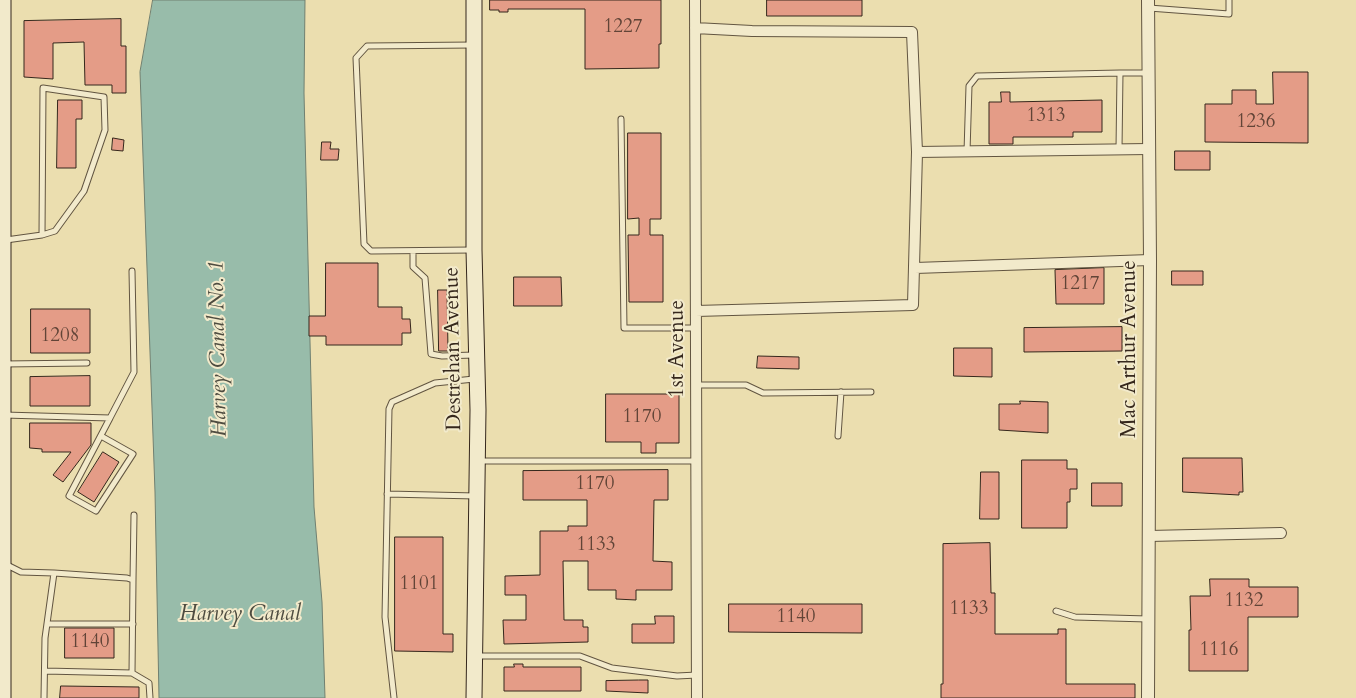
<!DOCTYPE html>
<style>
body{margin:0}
canvas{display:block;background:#ebdeaf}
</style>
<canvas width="1356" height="698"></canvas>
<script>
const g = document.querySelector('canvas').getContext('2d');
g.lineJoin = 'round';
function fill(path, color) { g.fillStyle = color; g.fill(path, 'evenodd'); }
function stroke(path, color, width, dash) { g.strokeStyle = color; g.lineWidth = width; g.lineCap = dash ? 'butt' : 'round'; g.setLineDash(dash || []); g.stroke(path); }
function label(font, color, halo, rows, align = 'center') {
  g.font = font + ' Cardo,serif'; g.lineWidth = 4; g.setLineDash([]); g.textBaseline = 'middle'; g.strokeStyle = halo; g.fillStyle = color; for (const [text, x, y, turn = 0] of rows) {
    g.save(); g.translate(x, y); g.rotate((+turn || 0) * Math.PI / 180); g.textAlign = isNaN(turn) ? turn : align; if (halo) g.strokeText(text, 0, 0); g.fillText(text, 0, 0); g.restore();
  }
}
const water = new Path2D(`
 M153 0H305L304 93 314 507 322 602 325 698H159L155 492 140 72Z`);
const building = new Path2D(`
 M490 0H661V44H659V68L585 69V9H508V12H499V10H490Z
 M767 0H862V16H767Z
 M121 19V46H126V93H112V85H85L84 42 53 43V79L24 77V21Z
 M1273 72H1308V143L1205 142V104H1232V90H1256V104H1273Z
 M1001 92H1010V102L1102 100V132H1073V137H1013V144H989V102H1001Z
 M58 100H82V119H76V168H57Z
 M628 133H661V219H650V235H663V302H629L628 235H639V218L628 219Z
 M113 138 124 140 123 151 112 150Z
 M322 142H331L330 149H339L338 160H321Z
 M1175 151H1210V170H1175Z
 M326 263H378V307H402V319H410L411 333H402V345H326V336H309V316H325Z
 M1104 268V304H1056L1055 270Z
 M1172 271H1203V285H1172Z
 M514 277H561L562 306H514Z
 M438 290H447L448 351H439Z
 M31 309H90V353H31Z
 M1122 327V351L1024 352V328Z
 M954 348H992V377L954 376Z
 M758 356 799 357V369L757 368Z
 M90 376V406H30V377Z
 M606 394H679V443H656V453H641V442H606Z
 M1020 401 1048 402V433L999 430V404H1020Z
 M30 423H91V445L63 482 53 475 71 452H42V449L30 448Z
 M103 452 119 462 94 502 78 492Z
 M1183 458H1242L1243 492H1239V495L1183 492Z
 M1022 460H1067V469H1077V489H1070V502H1067V528H1022Z
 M668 470V500H654L653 561 672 562V590H636V600L616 599V590H588V561H563L564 620H583V627H588V642L504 644 503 620H526V595H505V576L540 575V531H568V526H587V500H523V471Z
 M981 472H999V519H980Z
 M1092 483H1122V506H1092Z
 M395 537H443V634H453V652L395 651Z
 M990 543 991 593H995V634H1058V629H1066V684H1135V698H941V684H943V544Z
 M1210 579H1249V587H1298V617H1248V671H1189V630H1191L1190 596H1210Z
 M729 604H862V633L729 632Z
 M655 616H674V643H632V624H655Z
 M65 628H114V658H65Z
 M514 664H523V667H581V691H504V667H514Z
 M639 680H648V693L606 691V681Z
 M61 686 139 687V698H60Z`);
const service = new Path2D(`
 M1149 8 1229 14V0
 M621 119 624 328H696
 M1119 149 1120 73H1148
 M967 152 969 86 977 76 1120 73
 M6 240 42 235 43 88 104 97 105 130 84 191 55 231 42 235
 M472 250 371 251 364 244 356 58 367 46 473 45
 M413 251V267L425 278 431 354 442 356 474 355
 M4 364 87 363
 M697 385H746L763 393 871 392
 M4 415 110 418 69 496 96 511 133 454 101 436
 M110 418 134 372 132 271
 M838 436 841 392
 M480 461H697
 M387 494 476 496
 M5 564 21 572 54 573 45 638 44 698
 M133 580 134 515
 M1056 611 1075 617 1148 619
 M48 624H133
 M477 656H580L612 668 677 676 697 675
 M45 671 132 673 133 580 127 578 54 573
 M132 673 149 683 150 698
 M394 698 385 617 389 409 392 402 435 383 474 379`);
const minor = new Path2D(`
 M695 0 697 698
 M695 28 752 31 912 32 917 152 913 305 696 311
 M917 152 1149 149
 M915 268 1150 260
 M1149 536 1281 533`);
const tertiary = new Path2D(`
 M1148 698 1150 260 1148 0`);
const secondary = new Path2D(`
 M3 0V698
 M474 0V250L478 410 474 698`);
const numberNames = [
 ["1227",623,28],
 ["1313",1046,117],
 ["1236",1256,123],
 ["1217",1080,285],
 ["1208",60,337],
 ["1170",642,418],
 ["1170",595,485],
 ["1133",596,546],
 ["1101",419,585],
 ["1132",1244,602],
 ["1133",969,610],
 ["1140",796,618],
 ["1140",90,643],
 ["1116",1219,651]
];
const streetNames = [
 ["Destrehan Avenue",454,349,-91],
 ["1st Avenue",678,349,-90],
 ["Mac Arthur Avenue",1130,349,-90]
];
const waterNames = [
 ["Harvey Canal No. 1",219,349,-91],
 ["Harvey Canal",240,615]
];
fill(water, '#98bcaa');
stroke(water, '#708071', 1);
fill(building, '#e49c87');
stroke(building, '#35271c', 1);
stroke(service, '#625541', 7);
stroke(minor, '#625541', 12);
stroke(tertiary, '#625541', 14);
stroke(secondary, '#35271c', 17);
stroke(service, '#f2eacb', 5);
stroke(minor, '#f2eacb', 10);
stroke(tertiary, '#f2eacb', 12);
stroke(secondary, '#f2eacb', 15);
label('19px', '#614437', null, numberNames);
label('21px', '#35271c', '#f2eacb', streetNames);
label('italic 22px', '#4e4c40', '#f2eacb', waterNames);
</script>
